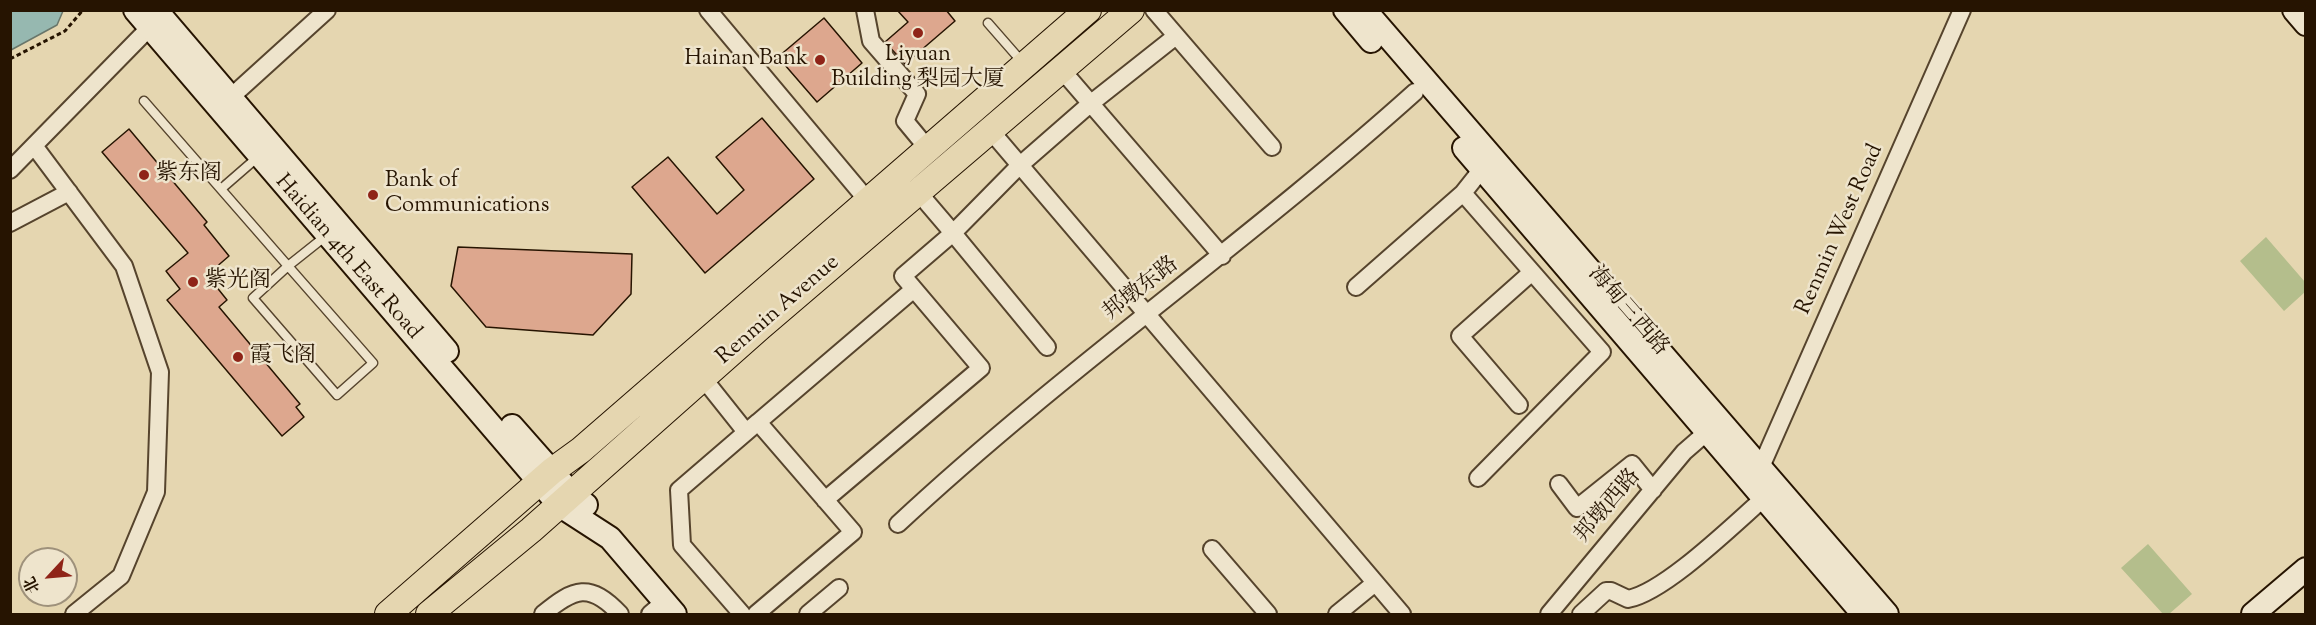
<!DOCTYPE html>
<meta charset="utf-8">
<style>
body{margin:0}
#map{position:relative;width:2316px;height:625px;overflow:hidden;background:#e5d6b0;font-family:"Sorts Mill Goudy","Noto Serif SC",serif}
canvas{display:block}
.frame{position:absolute;inset:0;border:12px solid #261401;pointer-events:none}
.north{position:absolute;left:18px;top:547px;width:60px;height:60px;box-sizing:border-box;background:#eee4cc;border:2px solid #9e917b;border-radius:50%;rotate:244deg;font-size:16px;font-weight:700;line-height:24px;text-align:center;color:#261401}
.north::after{content:'';display:block;margin:auto;width:21px;height:27px;background:#8f2418;clip-path:polygon(50% 0,100% 100%,50% 72%,0 100%)}
</style>
<div id="map">
<canvas width="2316" height="625"></canvas>
<div class="frame"></div>
<div class="north">北</div>
</div>
<script>
const g = document.querySelector('canvas').getContext('2d');
g.lineJoin = 'round';
function fill(path, color) { g.fillStyle = color; g.fill(path, 'evenodd'); }
function stroke(path, color, width, dash) { g.strokeStyle = color; g.lineWidth = width; g.lineCap = dash ? 'butt' : 'round'; g.setLineDash(dash || []); g.stroke(path); }
function label(font, color, halo, rows, align = 'center') {
  g.font = font + ' "Sorts Mill Goudy","Noto Serif SC",serif'; g.lineWidth = 5; g.setLineDash([]); g.textBaseline = 'middle'; g.strokeStyle = halo; g.fillStyle = color; for (const [text, x, y, turn = 0] of rows) {
    g.save(); g.translate(x, y); g.rotate((+turn || 0) * Math.PI / 180); g.textAlign = isNaN(turn) ? turn : align; if (halo) g.strokeText(text, 0, 0); g.fillText(text, 0, 0); g.restore();
  }
}
const green = new Path2D(`
 M2266 237 2305 282V292L2284 311 2240 261Z
 M2148 544 2192 594 2169 614H2163L2121 568Z`);
const water = new Path2D(`
 M11 10H63V11L57 25 11 50Z`);
const building = new Path2D(`
 M897 10H946L955 21 905 64 885 42 908 22Z
 M824 18 862 63 817 102 778 57Z
 M762 118 814 179 705 273 632 187 668 157 717 214 744 190 716 157Z
 M129 129 207 222 204 225 229 256 207 275 227 300 219 307 300 404 296 407 304 417 282 436 167 300 180 289 166 271 188 253 102 152Z
 M458 247 632 254 631 294 593 335 486 327 451 286Z`);
const path = new Path2D(`
 M10 59 65 31 83 10`);
const lane = new Path2D(`
 M988 23 1023 63
 M144 101 288 266 327 235
 M221 189 259 156
 M288 266 373 363 337 395 253 298Z`);
const street = new Path2D(`
 M708 10 868 201
 M865 10 871 41 917 94 905 121 929 150
 M1154 10 1272 147
 M1061 69 1222 256
 M231 97 327 10
 M990 130 1402 614
 M35 147 124 266 160 372 156 492 121 576 74 614
 M10 170 158 19
 M10 223 69 192
 M1356 287 1463 193
 M1047 347 953 233 1019 166 1090 104 1176 36
 M703 378 746 432
 M1519 405 1460 336 1532 272
 M757 423 914 289
 M1761 467 1962 10
 M1478 478 1602 352 1463 193 1482 169
 M1559 484 1577 508 1632 464 1653 490
 M825 500 981 368 903 276 953 233 918 192
 M898 524C1062 371 1248 242 1415 92
 M1212 549 1268 614
 M543 614C574 588 590 582 620 614
 M650 614 664 602
 M742 614 682 545 679 490 758 422 853 532 756 614
 M808 614 839 588
 M1337 614 1375 583
 M1549 614 1684 452 1707 432
 M1581 614 1606 591H1611L1628 599C1665 592 1733 525 1764 498`);
const secondary = new Path2D(`
 M135 10 559 505 610 538 675 614
 M156 10 447 351
 M1345 10 1371 41
 M1365 10 1887 614
 M2294 10 2306 24
 M1464 148 1863 614
 M512 426 572 494 586 505
 M2253 614 2306 569`);
const primary = new Path2D(`
 M388 614 552 471 581 450 1088 10
 M429 614 531 530 760 327 1131 10`);
const markers = [
 [918,33,6,"#8f2418"],
 [820,60,6,"#8f2418"],
 [144,175,6,"#8f2418"],
 [373,195,6,"#8f2418"],
 [193,282,6,"#8f2418"],
 [238,357,6,"#8f2418"]
];
const poiNames = [
 ["Liyuan",918,56,"center"],
 ["Building 梨园大厦",918,81,"center"],
 ["Hainan Bank",808,60,"right"],
 ["紫东阁",156,175],
 ["Bank of",385,182],
 ["Communications",385,207],
 ["紫光阁",205,282],
 ["霞飞阁",250,357]
];
const streetNames = [
 ["Renmin West Road",1841,230,-66],
 ["Haidian 4th East Road",347,258,49],
 ["邦墩东路",1142,290,-38],
 ["Renmin Avenue",779,311,-41],
 ["海甸三西路",1627,312,49],
 ["邦墩西路",1609,507,-50]
];
fill(green, '#b4be8c');
fill(water, '#96b8b0');
stroke(water, '#69766a', 1.5);
fill(building, '#dda78e');
stroke(building, '#261401', 1.5);
stroke(lane, '#56442d', 11);
stroke(street, '#56442d', 20);
stroke(secondary, '#261401', 26);
stroke(primary, '#261401', 28);
stroke(path, '#261401', 3, [4.5, 3]);
stroke(lane, '#eee4cc', 8);
stroke(street, '#eee4cc', 16);
stroke(secondary, '#eee4cc', 22);
stroke(primary, '#e5d6b0', 26);
for (const [x, y, r, color] of markers) { const dot = new Path2D(); dot.arc(x, y, r, 0, 2 * Math.PI); g.fillStyle = color; g.fill(dot); stroke(dot, '#eee4cc', 2); }
label('22px', '#261401', '#eee4cc', poiNames, 'left');
label('22px', '#261401', '#eee4cc', streetNames);
</script>
